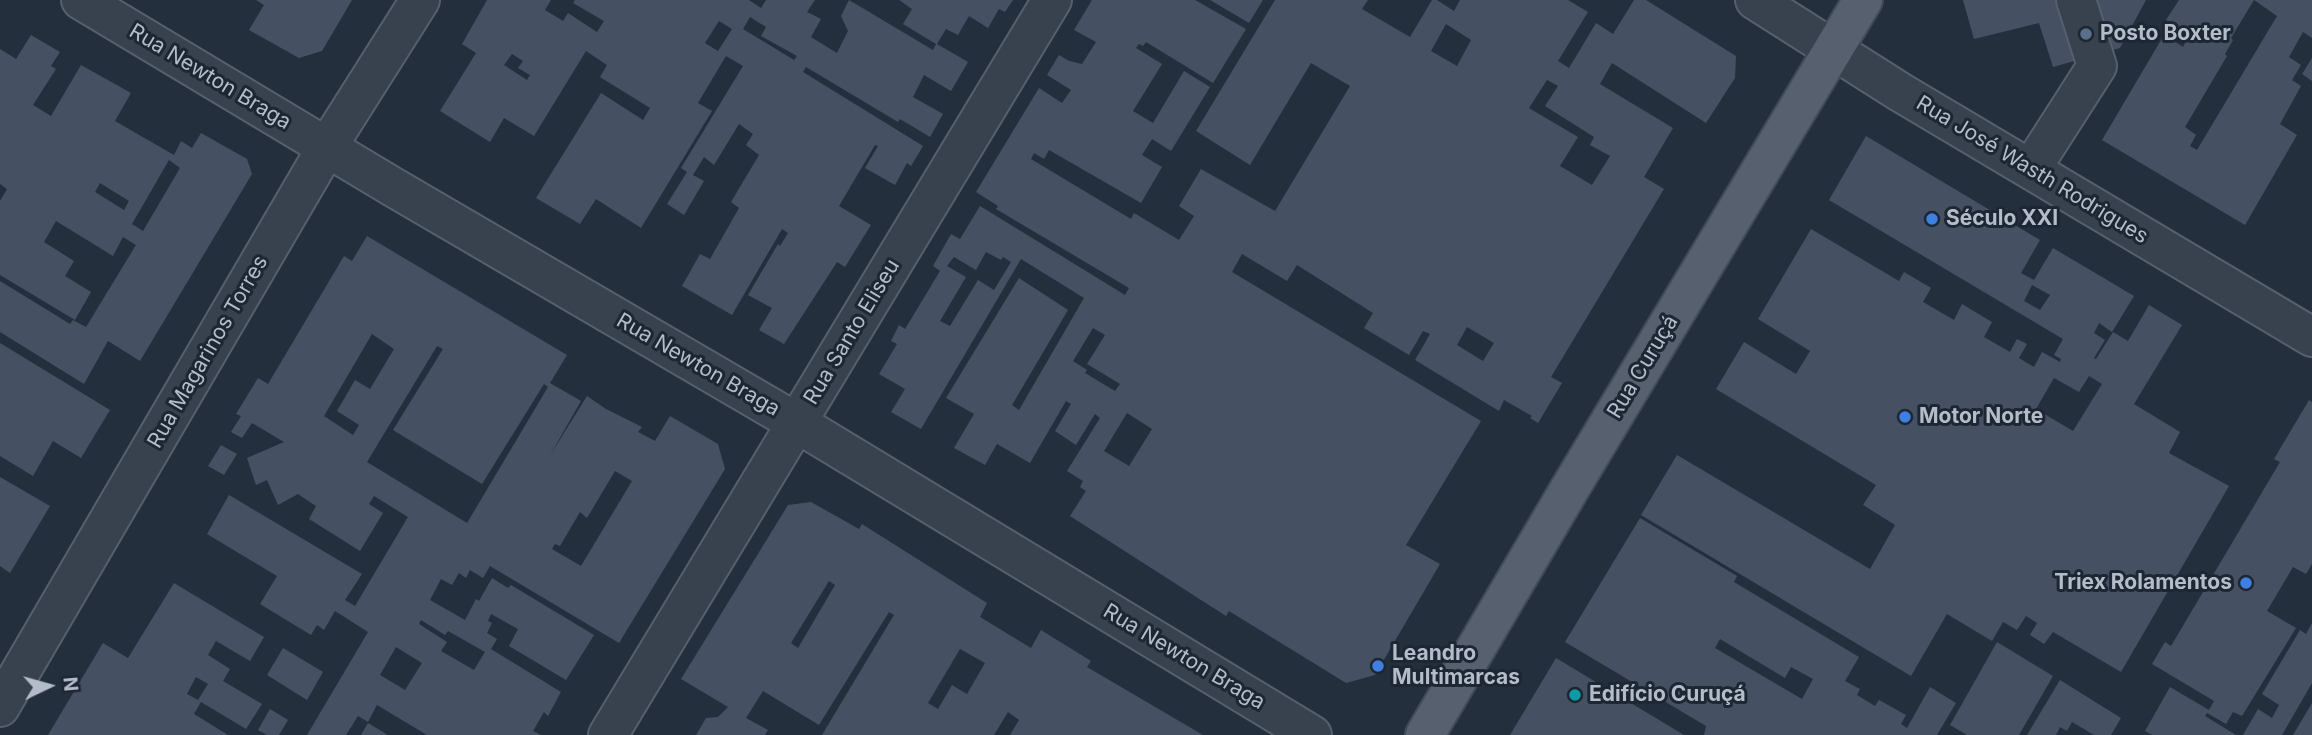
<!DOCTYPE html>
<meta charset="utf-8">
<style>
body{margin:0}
#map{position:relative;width:2312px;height:735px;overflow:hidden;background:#242f3e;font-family:Inter,sans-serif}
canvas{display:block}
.north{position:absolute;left:14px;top:651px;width:70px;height:70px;-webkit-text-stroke:5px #1d2633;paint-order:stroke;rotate:85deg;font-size:19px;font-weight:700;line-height:28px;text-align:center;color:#b4bcc9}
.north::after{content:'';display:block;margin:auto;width:24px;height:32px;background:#b4bcc9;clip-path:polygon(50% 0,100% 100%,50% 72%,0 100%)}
</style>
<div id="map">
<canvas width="2312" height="735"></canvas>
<div class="north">N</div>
</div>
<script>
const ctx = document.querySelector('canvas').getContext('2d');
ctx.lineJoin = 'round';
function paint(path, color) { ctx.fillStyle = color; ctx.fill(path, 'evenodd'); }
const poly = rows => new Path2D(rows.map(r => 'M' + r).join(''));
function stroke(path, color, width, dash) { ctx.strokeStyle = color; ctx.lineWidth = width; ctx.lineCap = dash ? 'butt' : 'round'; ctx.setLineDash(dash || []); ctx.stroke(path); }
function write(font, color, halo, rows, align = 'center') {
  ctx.font = font + ' Inter,sans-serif'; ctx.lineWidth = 6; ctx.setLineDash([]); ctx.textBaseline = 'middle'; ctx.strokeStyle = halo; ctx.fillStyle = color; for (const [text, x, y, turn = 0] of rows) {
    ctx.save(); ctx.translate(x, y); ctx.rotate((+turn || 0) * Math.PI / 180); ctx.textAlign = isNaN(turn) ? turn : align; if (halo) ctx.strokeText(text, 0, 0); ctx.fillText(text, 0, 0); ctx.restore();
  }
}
const building = poly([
 [256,0,352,0,322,51,299,58,249,30,264,5],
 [487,0,551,0,545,10,563,21,568,13,597,32,604,21,573,3,575,0,749,0,761,8,766,0,815,0,807,12,821,19,811,37,837,53,848,31,841,16,849,0,933,50,936,44,903,24,912,9,899,0,1013,0,1005,12,999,9,988,28,969,16,958,35,946,29,937,44,968,62,951,91,924,75,913,97,943,114,930,137,900,119,898,122,806,67,803,72,923,146,911,166,907,163,895,185,865,168,878,146,875,145,839,206,871,225,845,267,837,262,784,344,759,330,772,308,748,295,778,244,780,246,788,233,782,229,732,315,682,286,700,254,710,259,739,208,731,202,759,155,746,145,753,134,739,124,714,165,704,157,693,175,704,181,684,215,667,204,687,172,681,168,743,66,726,56,698,103,712,111,641,228,596,199,580,224,536,198,601,93,643,120,650,108,600,77,607,65,586,51,534,136,504,118,490,142,440,111,476,53,462,44],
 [750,17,766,27,761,36,797,56,794,60,743,29],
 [719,21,732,29,718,51,705,43],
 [512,54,523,61,518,68,530,75,527,80,504,65],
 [1092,0,1195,0,1246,29,1213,83,1146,42,1143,46,1139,44,1136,48,1162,64,1133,111,1153,123,1184,71,1210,87,1171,151,1152,139,1142,155,1162,167,1141,203,1049,150,1044,159,1034,153,1031,159,1131,219,1134,213,1179,240,1194,216,1179,206,1201,169,1275,211,1350,86,1311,63,1250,165,1196,131,1275,0,1368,0,1362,9,1410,37,1432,0,1437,0,1454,11,1460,0,1568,0,1588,12,1558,61,1569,68,1596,23,1613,34,1634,0,1646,0,1736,56,1735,78,1706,123,1612,63,1600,84,1673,128,1644,177,1664,189,1551,377,1562,383,1538,423,1530,418,1532,416,1504,400,1499,411,1415,360,1430,334,1423,331,1409,355,1364,328,1373,313,1297,265,1287,281,1242,254,1232,272,1481,421,1406,545,1440,564,1375,675,1346,683,1229,611,1226,616,1070,516,1086,491,1080,487,1083,481,1067,471,1100,418,1095,414,1076,445,1055,431,1071,404,1066,401,1030,463,997,444,985,465,954,448,974,414,946,398,1019,278,1068,310,1012,405,1019,410,1084,298,1021,259,921,429,891,412,905,389,879,374,897,344,891,341,899,325,905,329,940,271,933,266,951,234,960,239,980,206,1125,295,1129,288,996,209,998,206,976,192,1039,88,1062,103,1071,90,1047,75,1059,55,1069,61,1082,64,1096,42,1074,30],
 [1446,24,1471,40,1457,66,1431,51],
 [1547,80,1558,86,1545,106,1594,137,1590,145,1610,156,1592,185,1560,166,1578,137,1529,108],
 [986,252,1001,260,1003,257,1011,262,994,290,978,280,950,326,940,321,966,277,947,266,954,257,976,270],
 [1467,327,1494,343,1483,361,1457,345],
 [1093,328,1105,335,1087,364,1120,384,1115,391,1085,373,1087,370,1073,361],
 [1127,413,1152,429,1129,466,1104,451],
 [1210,0,1263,0,1249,23],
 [1963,0,2146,0,2120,48,2053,67,2039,23,1974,39],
 [2179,0,2254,0,2231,38,2233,40,2225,54,2227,56,2185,127,2196,135,2190,146,2197,150,2277,16,2254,0,2312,0,2312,38,2303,32,2289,57,2301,65,2292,80,2301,86,2280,124,2297,135,2245,225,2102,140,2164,35,2183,47,2189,35,2166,20],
 [31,35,60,52,51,66,56,69,33,105,51,116,81,65,131,93,115,121,174,155,181,141,192,148,201,133,247,159,252,174,140,361,108,341,84,384,0,332,0,281,70,324,73,320,86,327,136,245,123,237,113,256,56,221,44,242,74,261,65,276,91,292,75,320,0,275,0,201,7,189,0,184,0,49,16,59],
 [169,160,180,168,143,231,132,224],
 [100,183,129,201,124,210,95,192],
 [2312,58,2312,81,2302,74],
 [1866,136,2040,240,2021,273,2034,280,2053,248,2134,296,2112,332,2099,323,2094,333,2105,340,2094,358,2096,359,2113,332,2128,341,2149,305,2182,325,2134,404,2180,432,2169,453,2229,486,2121,672,2053,632,2044,644,2030,635,2037,623,2026,616,2017,630,2003,622,1992,641,1947,614,1911,676,1641,515,1677,455,1870,569,1895,525,1863,505,1876,485,1716,389,1744,342,1796,374,1810,351,1758,319,1811,229,1899,281,1904,272,1931,288,1923,302,1954,320,1962,304,1992,322,1984,337,2010,352,2017,339,2027,344,2019,358,2034,367,2042,352,2060,362,2061,359,2054,355,2063,339,1829,200],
 [2032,285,2050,295,2040,310,2024,301],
 [2089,376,2102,384,2073,431,2036,409,2054,378,2079,392],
 [367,236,567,355,550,383,581,401,549,457,587,396,606,409,642,427,638,432,655,441,670,416,718,444,725,469,619,643,490,566,483,578,470,570,466,578,459,573,452,585,441,579,430,600,465,620,476,599,479,601,492,578,508,588,511,585,594,635,566,680,509,646,518,629,491,614,488,621,492,623,487,633,497,639,491,649,561,692,548,716,544,712,533,731,541,735,427,735,377,705,368,722,358,716,346,735,307,735,368,632,335,611,324,630,317,625,311,635,260,604,277,576,207,534,229,495,362,574,345,600,355,606,408,517,374,496,369,504,383,513,360,551,309,519,316,506,298,494,278,505,267,480,256,485,247,458,284,442,252,423,242,438,231,432,241,416,236,414,258,378,268,384,344,256,352,261],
 [372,334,394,349,370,389,355,380,337,411,359,425,353,435,324,416],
 [437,346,443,349,393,430,482,484,544,384,548,387,467,523,367,462],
 [615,471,632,481,581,566,552,549,555,544,560,546,580,512,587,518],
 [421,620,445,635,448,631,485,652,474,670,441,651,447,642,419,624],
 [396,647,422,663,405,690,380,675],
 [0,343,110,410,81,458,53,441,33,476,0,456],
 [2309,400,2312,402,2312,564,2306,574,2293,567,2267,611,2296,628,2242,716,2233,712,2226,724,2207,713,2205,716,2236,735,2152,735,2145,731,2170,687,2209,710,2214,701,2152,664,2165,642,2171,646,2280,462,2274,459],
 [221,445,237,454,224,475,208,466],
 [0,477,50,506,10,573,0,566],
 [811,502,859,529,862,524,987,603,980,617,1031,648,1041,630,1091,661,1087,667,1203,735,1010,735,1019,720,1008,712,994,735,822,735,894,615,889,612,819,725,763,691,746,718,768,730,765,735,696,735,706,718,718,717,728,707,681,679,788,505],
 [829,581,835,585,798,648,791,643],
 [960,649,985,663,967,694,952,685,938,709,928,703],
 [1640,518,1737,576,1734,582,1859,657,1845,681,1860,689,1857,695,1875,706,1879,700,1906,715,1901,724,1907,728,1930,687,1956,703,1937,735,1704,735,1706,726,1565,642],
 [1720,639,1785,678,1791,667,1813,679,1802,699,1715,648],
 [174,583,264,637,250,661,216,641,208,655,230,669,223,681,262,704,246,729,201,702,194,714,228,735,48,735,103,643,128,658],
 [196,677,208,684,198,700,187,694],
 [2312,623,2312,683,2282,735,2243,735,2258,709,2272,718,2279,705,2262,694,2300,630,2306,634],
 [1997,642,2053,676,2019,735,1967,735,1950,725],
 [283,648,323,672,307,700,267,675],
 [1556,658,1684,735,1510,735],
 [2060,680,2121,718,2111,735,2094,735,2072,722,2067,731,2060,727,2056,735,2027,735],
 [2312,703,2312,735,2293,735],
 [270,709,288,720,279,735,267,735,258,730],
 [368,723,383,732,387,735,361,735]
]);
const minor = poly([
 [81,0,393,187,797,423,1312,735],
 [1755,0,1900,92,2312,337],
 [2031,169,2097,66,2076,0],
 [0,707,327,147,420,0],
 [608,735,1052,0]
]);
const major = poly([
 [1425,735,1569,490,1863,0]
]);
const markers = [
 [2086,34,7,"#5c6f8a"],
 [1932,219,7,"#3f7fe0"],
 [1905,417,7,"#3f7fe0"],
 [2246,583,7,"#3f7fe0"],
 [1378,666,7,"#3f7fe0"],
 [1575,695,7,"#0f9aa8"]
];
const poiNames = [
 ["Posto Boxter",2100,34],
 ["Século XXI",1946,219],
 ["Motor Norte",1919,417],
 ["Triex Rolamentos",2232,583,"right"],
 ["Leandro",1392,654],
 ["Multimarcas",1392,678],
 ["Edifício Curuçá",1589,695]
];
const streetNames = [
 ["Rua Newton Braga",210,77,31],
 ["Rua José Wasth Rodrigues",2032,170,31],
 ["Rua Santo Eliseu",852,332,-59],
 ["Rua Magarinos Torres",208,352,-60],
 ["Rua Newton Braga",698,365,30],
 ["Rua Curuçá",1643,367,-59],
 ["Rua Newton Braga",1184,657,31]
];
paint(building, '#455162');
stroke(minor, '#565f6c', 42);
stroke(major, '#414a57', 42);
stroke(minor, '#38414e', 38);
stroke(major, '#56606e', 38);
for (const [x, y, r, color] of markers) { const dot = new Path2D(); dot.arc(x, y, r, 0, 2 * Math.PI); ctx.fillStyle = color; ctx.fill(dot); stroke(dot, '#1d2633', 2.5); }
write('bold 21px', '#b4bcc9', '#1d2633', poiNames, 'left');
write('21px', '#b4bcc9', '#1d2633', streetNames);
</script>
